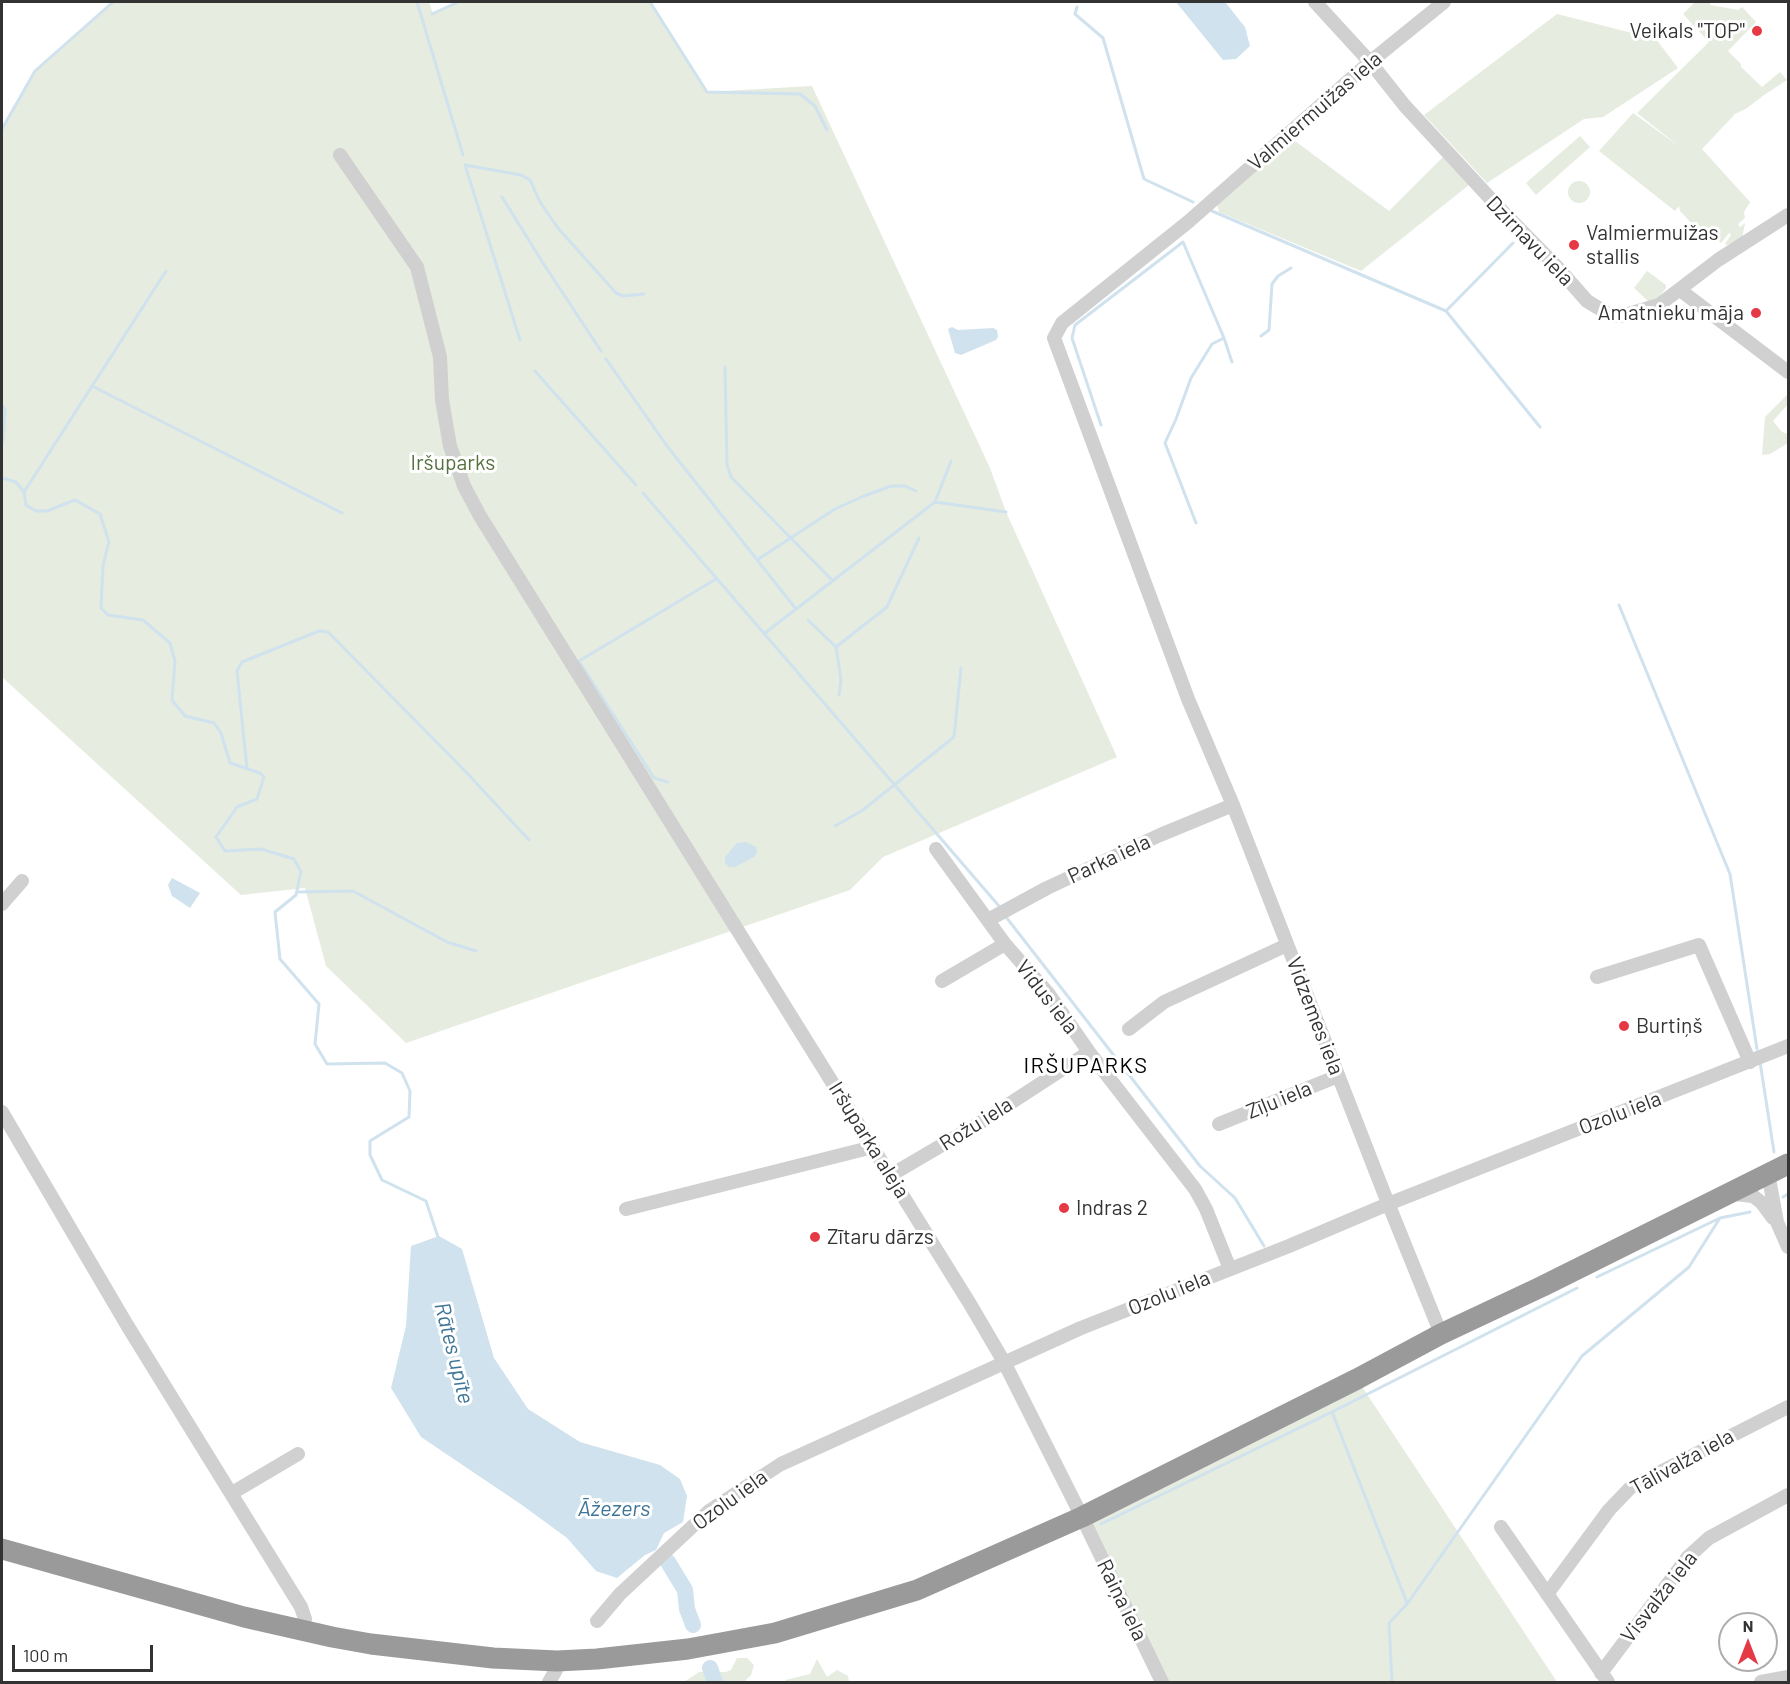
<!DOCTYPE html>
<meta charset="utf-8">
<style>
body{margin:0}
#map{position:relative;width:1790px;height:1684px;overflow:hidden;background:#fff;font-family:Barlow,sans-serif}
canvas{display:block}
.frame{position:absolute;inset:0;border:3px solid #333;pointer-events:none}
.north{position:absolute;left:1718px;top:1612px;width:60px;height:60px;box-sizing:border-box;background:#fff;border:2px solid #adadad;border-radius:50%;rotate:0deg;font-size:16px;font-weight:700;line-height:24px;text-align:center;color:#333}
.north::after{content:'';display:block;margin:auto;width:21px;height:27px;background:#e63946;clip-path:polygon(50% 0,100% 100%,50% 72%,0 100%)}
.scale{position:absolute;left:12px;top:1645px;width:141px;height:27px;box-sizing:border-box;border:3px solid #333;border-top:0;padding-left:8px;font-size:18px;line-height:21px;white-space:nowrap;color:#333;-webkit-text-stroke:4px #fff;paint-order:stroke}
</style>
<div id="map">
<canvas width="1790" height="1684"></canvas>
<div class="frame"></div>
<div class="north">N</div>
<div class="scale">100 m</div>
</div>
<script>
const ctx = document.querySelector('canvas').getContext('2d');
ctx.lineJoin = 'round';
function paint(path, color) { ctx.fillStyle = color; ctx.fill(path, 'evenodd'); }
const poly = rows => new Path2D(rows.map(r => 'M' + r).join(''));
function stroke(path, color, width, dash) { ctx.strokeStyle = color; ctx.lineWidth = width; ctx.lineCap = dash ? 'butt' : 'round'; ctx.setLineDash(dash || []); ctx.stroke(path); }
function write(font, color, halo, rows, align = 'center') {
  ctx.font = font + ' Barlow,sans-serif'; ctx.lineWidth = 6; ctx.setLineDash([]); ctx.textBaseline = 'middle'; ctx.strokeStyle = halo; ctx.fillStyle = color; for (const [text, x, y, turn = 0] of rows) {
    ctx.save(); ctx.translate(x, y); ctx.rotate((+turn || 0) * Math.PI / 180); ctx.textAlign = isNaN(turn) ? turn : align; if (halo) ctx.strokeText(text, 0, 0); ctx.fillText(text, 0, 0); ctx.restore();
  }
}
const green = poly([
 [113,2,429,2,433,14,458,2,650,2,707,92,812,86,990,468,1006,512,1117,757,883,857,850,890,406,1043,326,966,305,888,241,895,2,677,2,131,35,71],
 [1695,2,1710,3,1710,5,1738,10,1742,7,1756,22,1728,51,1741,64,1741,67,1762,87,1780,72,1787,80,1764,95,1747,108,1735,114,1702,149,1750,202,1744,212,1745,218,1738,224,1740,227,1745,223,1742,239,1728,245,1725,244,1731,235,1729,233,1721,243,1710,232,1708,233,1697,229,1680,211,1679,206,1675,211,1599,151,1633,113,1680,147,1637,113,1709,42,1683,14],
 [1557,14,1656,39,1678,68,1603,117,1584,119,1487,183,1424,115],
 [1580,136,1590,147,1536,195,1526,183],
 [1291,138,1389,211,1443,157,1469,185,1361,271,1219,212,1217,204],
 '1568 192a11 11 0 1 1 22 0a11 11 0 1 1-22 0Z',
 [1647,271,1666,285,1666,288,1656,301,1650,303,1634,288],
 [1788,394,1788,404,1773,421,1782,432,1788,434,1788,443,1770,454,1762,455,1765,417],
 [1357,1379,1557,1682,1162,1682,1082,1517],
 [737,1658,747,1658,754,1665,751,1675,744,1682,684,1682,699,1672,726,1672,731,1670],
 [817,1659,827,1677,837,1670,848,1676,849,1682,787,1682,785,1680,810,1674]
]);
const water = poly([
 [1176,2,1225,2,1245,27,1250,46,1236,59,1223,60],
 [952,327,958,330,993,328,997,330,998,337,996,340,961,355,955,353,948,329],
 [746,842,756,847,757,852,754,857,735,867,729,867,725,863,725,857,737,843],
 [172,878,200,893,190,908,172,896,168,885],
 [439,1236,462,1249,494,1358,528,1409,580,1442,660,1465,680,1479,687,1496,683,1522,664,1533,656,1550,645,1555,617,1578,596,1571,567,1538,522,1505,421,1437,391,1388,406,1326,411,1246]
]);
const stream = poly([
 [417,2,463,155],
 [650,2,707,92,800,94,815,106,827,130],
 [1077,7,1075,14,1103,38,1144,179,1193,202],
 [432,14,458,2],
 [2,129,35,71,113,2],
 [502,197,543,263,601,351],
 [1212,211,1446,311,1540,427],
 [1446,311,1513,243],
 [1261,336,1269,330,1272,284,1278,276,1291,268],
 [520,340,465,165,521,175,530,180,540,202,558,228,616,293,623,296,644,294],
 [606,359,667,446,796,609],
 [725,367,727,465,731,477,833,581],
 [535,371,636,485],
 [92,386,342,513],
 [2,405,5,410,3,440,2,443],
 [1101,425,1072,338,1075,325,1183,242,1224,338,1232,362],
 [2,478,16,482,24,492,26,505,36,511,47,511,75,500,100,514,109,542,103,565,101,608,108,615,143,620,170,643,175,661,172,700,185,716,214,723,221,733,230,763,260,773,264,777,257,799,237,807,216,837,225,851,261,849,294,859,301,872,296,895,275,912,280,959,319,1004,315,1044,327,1064,385,1063,402,1073,410,1091,409,1117,370,1141,370,1155,382,1180,426,1201,439,1240],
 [24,492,166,271],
 [643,493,999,906],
 [935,502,951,461],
 [1196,523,1165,443,1176,419,1191,378,1212,344,1224,338],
 [757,560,835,509,864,496,891,486,905,486,916,491],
 [1619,605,1730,874,1757,1049],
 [808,620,836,647,841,680,839,695],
 [765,633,935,502,1006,512],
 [836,647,887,607,919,538],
 [247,769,237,671,242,662,319,631,328,632,466,772,529,840],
 [668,782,654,778,579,661,716,579],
 [835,826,863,810,954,737,961,668],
 [298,892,353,891,447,942,476,951],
 [1006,917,1200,1166,1235,1198,1264,1246],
 [1760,1062,1774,1152],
 [1783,1197,1788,1194],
 [1597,1277,1720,1218,1750,1212],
 [1332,1412,1407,1603],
 [1101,1524,1332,1412,1577,1288],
 [1392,1682,1389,1623,1407,1604,1582,1356,1689,1267,1720,1218]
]);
const river = poly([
 [668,1562,685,1590,687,1609,693,1625],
 [710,1668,715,1682]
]);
const minor = poly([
 [1315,2,1370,62,1405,106,1500,209,1557,267,1587,301,1610,315,1621,316,1659,305,1718,260,1788,215],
 [340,155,417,267,440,357,442,400,450,446,464,486,480,516,970,1304,1004,1362,1082,1517,1162,1682],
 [1680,290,1788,372],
 [936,849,1005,944,1048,993,1089,1052,1195,1189,1206,1209,1230,1269],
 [2,904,22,881],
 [988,920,1047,888,1160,835,1233,805],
 [1597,977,1699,945,1750,1062],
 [942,981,1005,944],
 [1129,1029,1164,1002,1287,945],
 [2,1112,127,1325,301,1607,305,1619,303,1630],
 [1219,1124,1338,1076],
 [1768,1173,1777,1222,1788,1247],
 [891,1175,983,1121,1089,1052],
 [1734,1194,1753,1196,1762,1203,1773,1218],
 [626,1209,873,1147],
 [1441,1334,1384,1193,1233,805,1188,699,1054,338,1062,323,1188,222,1370,62,1444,2],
 [232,1493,298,1454],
 [1501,1527,1608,1682],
 [1547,1594,1609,1510,1631,1487,1788,1407],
 [597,1621,620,1594,709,1511,781,1464,1081,1328,1289,1246,1388,1204,1788,1046],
 [1601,1673,1688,1557,1709,1538,1788,1495],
 [549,1682,556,1670,557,1661],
 [1761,1682,1788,1677]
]);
const highway = poly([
 [2,1549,244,1617,332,1637,371,1644,493,1658,557,1661,597,1659,688,1649,775,1633,917,1590,1082,1517,1357,1379,1441,1334,1543,1286,1788,1164]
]);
const markers = [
 [1757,31,6,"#e63946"],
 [1574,245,6,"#e63946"],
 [1756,313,6,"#e63946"],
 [1624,1026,6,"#e63946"],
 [1064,1208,6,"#e63946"],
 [815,1237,6,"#e63946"]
];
const poiNames = [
 ["Veikals \"TOP\"",1745,31,"right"],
 ["Valmiermuižas",1586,233],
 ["stallis",1586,257],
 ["Amatnieku māja",1744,313,"right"],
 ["Burtiņš",1636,1026],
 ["Indras 2",1076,1208],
 ["Zītaru dārzs",827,1237]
];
const streetNames = [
 ["Valmiermuižas iela",1315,111,-41],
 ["Dzirnavu iela",1530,241,46],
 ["Parka iela",1109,859,-25],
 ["Vidus iela",1047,997,52],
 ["Vidzemes iela",1315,1016,69],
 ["Zīļu iela",1279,1100,-22],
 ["Ozolu iela",1620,1113,-21],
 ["Rožu iela",976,1124,-32],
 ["Iršuparka aleja",869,1140,58],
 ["Ozolu iela",1169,1293,-22],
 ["Tālivalža iela",1682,1462,-29],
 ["Ozolu iela",730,1500,-36],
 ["Visvalža iela",1659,1597,-52],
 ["Raiņa iela",1122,1600,64]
];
const parkNames = [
 ["Iršuparks",453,463]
];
const neighbourhoodNames = [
 ["IRŠUPARKS",1086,1066]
];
const waterNames = [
 ["Rātes upīte",454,1353,76],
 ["Āžezers",614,1509]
];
paint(green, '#e6ecdf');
paint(water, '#cfe2ee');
stroke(stream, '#cfe2ee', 3);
stroke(river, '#cfe2ee', 16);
stroke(minor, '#d0d0d0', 14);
stroke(highway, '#9a9a9a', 21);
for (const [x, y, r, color] of markers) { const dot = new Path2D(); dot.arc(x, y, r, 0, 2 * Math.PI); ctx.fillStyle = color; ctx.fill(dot); stroke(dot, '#fff', 2); }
write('21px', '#333', '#fff', poiNames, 'left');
write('21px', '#333', '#fff', streetNames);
write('21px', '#56703f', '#fff', parkNames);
ctx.letterSpacing = '1.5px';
write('22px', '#000', '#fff', neighbourhoodNames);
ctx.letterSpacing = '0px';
write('italic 22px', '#3f7597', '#fff', waterNames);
</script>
